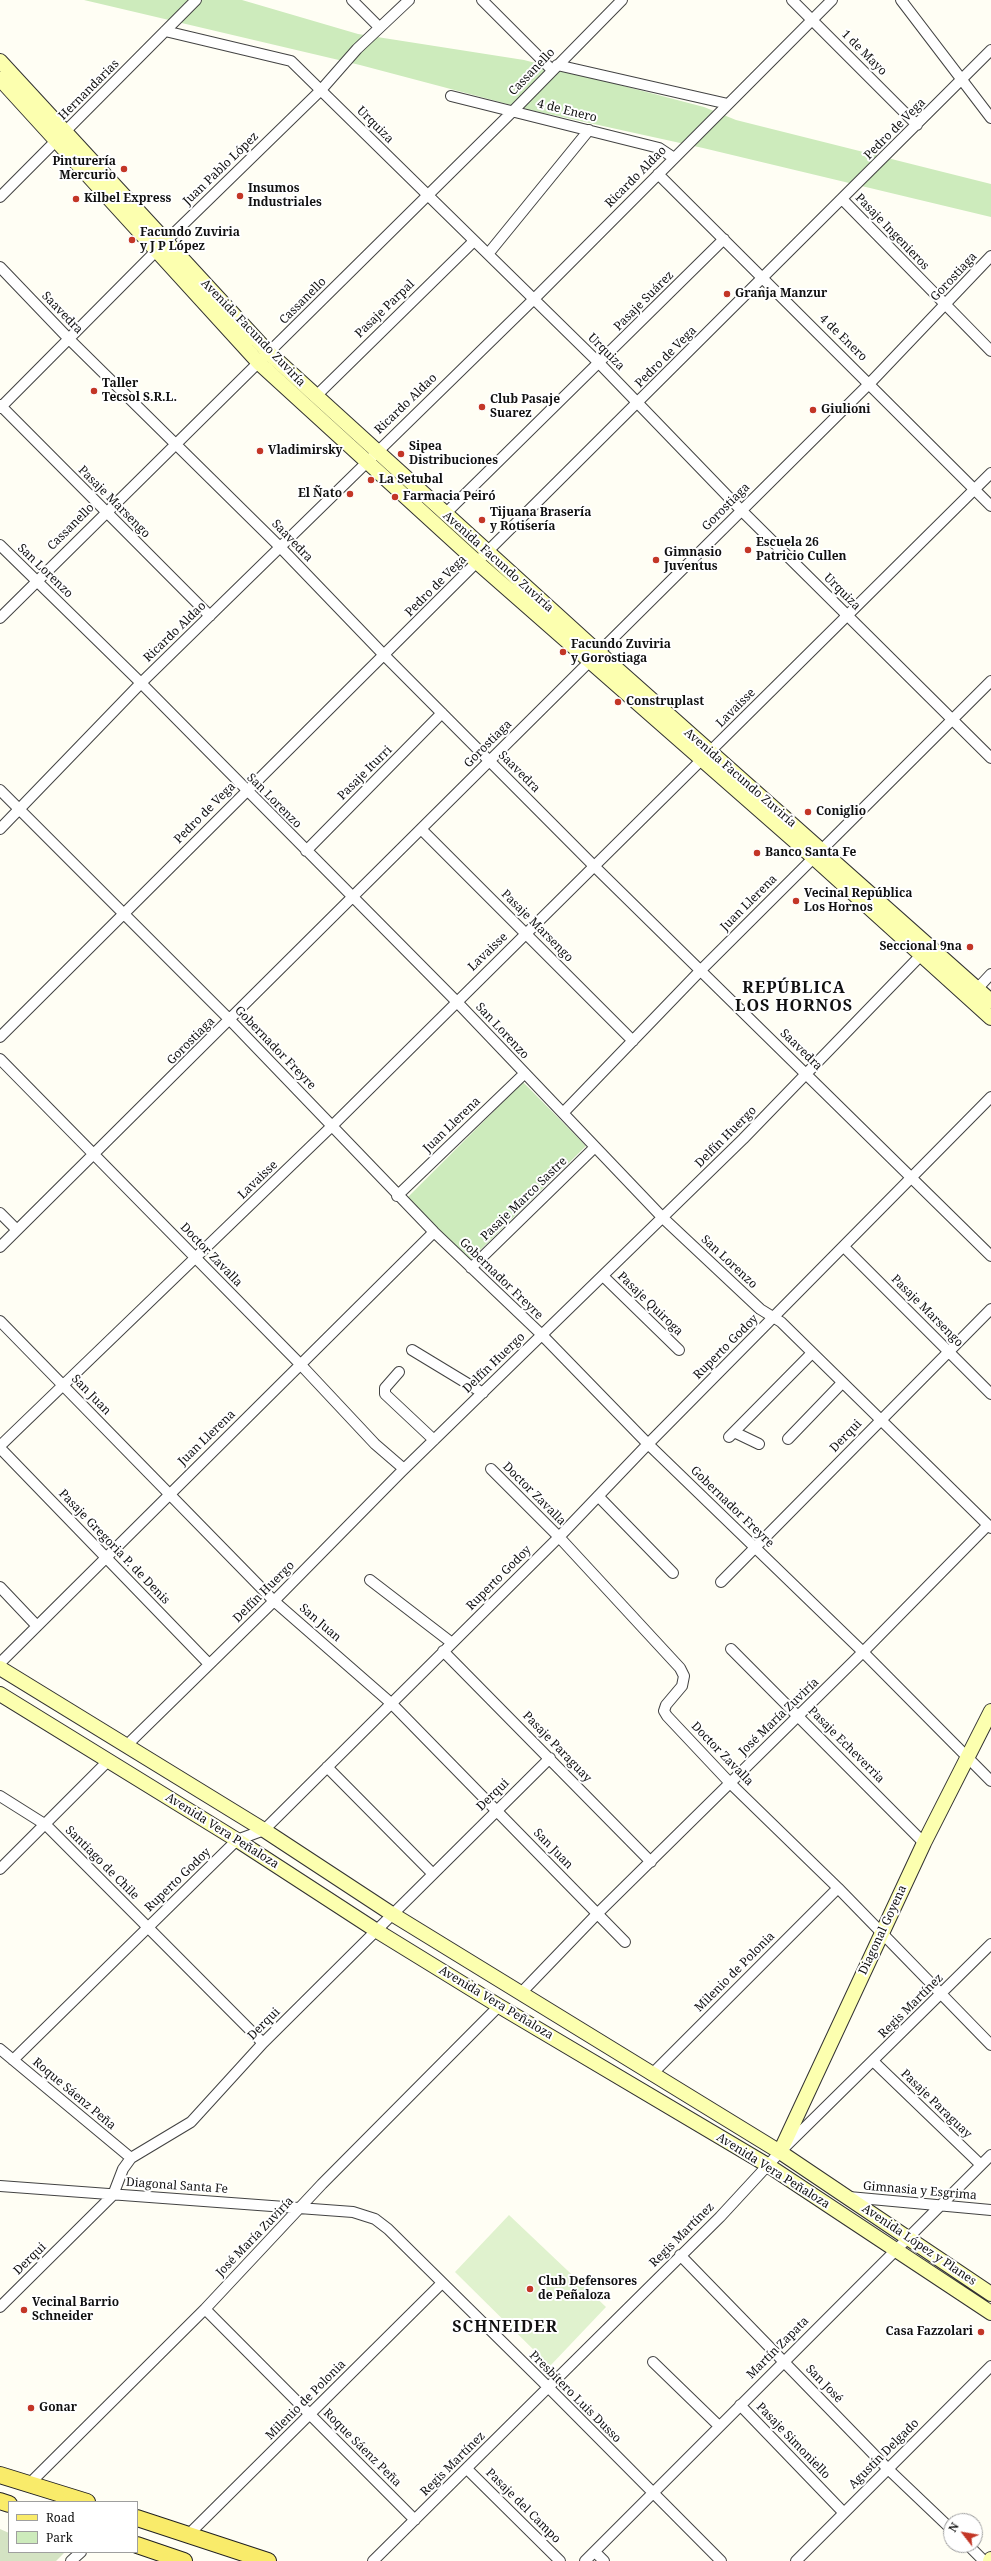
<!DOCTYPE html>
<meta charset="utf-8">
<style>
body{margin:0}
#map{position:relative;width:991px;height:2561px;overflow:hidden;background:#fffef4;font-family:"Noto Serif",serif}
canvas{display:block}
.legend{position:absolute;left:8px;top:2501px;width:130px;height:52px;box-sizing:border-box;background:#fff;border:1px solid #9f9f9f;margin:0;padding:5px 7px;list-style:none;font-size:12px;color:#101010}
.legend li{display:flex;align-items:center;gap:8px;height:20px}
.legend b{width:20px;border:1px solid #9f9f9f}
.north{position:absolute;left:943px;top:2513px;width:40px;height:40px;box-sizing:border-box;background:#fff;border:1px solid #9f9f9f;border-radius:50%;rotate:301deg;font-size:11px;font-weight:700;line-height:16px;text-align:center;color:#101010}
.north::after{content:'';display:block;margin:auto;width:14px;height:18px;background:#c33626;clip-path:polygon(50% 0,100% 100%,50% 72%,0 100%)}
</style>
<div id="map">
<canvas width="991" height="2561"></canvas>
<ul class="legend">
<li><b style="height:5px;background:#f9eb6a"></b>Road</li>
<li><b style="height:11px;background:#cdebbc"></b>Park</li>
</ul>
<div class="north">N</div>
</div>
<script>
const ctx = document.querySelector('canvas').getContext('2d');
ctx.lineJoin = 'round';
function paint(path, color) { ctx.fillStyle = color; ctx.fill(path, 'evenodd'); }
const poly = rows => new Path2D(rows.map(r => 'M' + r).join(''));
function stroke(path, color, width, dash) { ctx.strokeStyle = color; ctx.lineWidth = width; ctx.lineCap = dash ? 'butt' : 'round'; ctx.setLineDash(dash || []); ctx.stroke(path); }
function write(font, color, halo, rows, align = 'center') {
  ctx.font = font + ' "Noto Serif",serif'; ctx.lineWidth = 4; ctx.setLineDash([]); ctx.textBaseline = 'middle'; ctx.strokeStyle = halo; ctx.fillStyle = color; for (const [text, x, y, turn = 0] of rows) {
    ctx.save(); ctx.translate(x, y); ctx.rotate((+turn || 0) * Math.PI / 180); ctx.textAlign = isNaN(turn) ? turn : align; if (halo) ctx.strokeText(text, 0, 0); ctx.fillText(text, 0, 0); ctx.restore();
  }
}
const green = poly([
 [84,0,242,0,358,34,524,60,704,107,736,120,991,184,991,217,703,148,530,110,360,65],
 [523,1082,586,1146,468,1262,406,1199]
]);
const cemetery = poly([
 [0,2529,9,2533,9,2552,65,2552,56,2561,0,2561]
]);
const pitch = poly([
 [509,2215,606,2307,550,2366,455,2272]
]);
const street = poly([
 [352,0,379,27],
 [482,0,552,70],
 [792,0,917,125],
 [901,0,991,118],
 [165,31,291,61,600,364,741,510,991,758],
 [557,65,728,104],
 [451,96,659,148,674,158],
 [658,174,991,506],
 [0,197,196,0],
 [843,200,991,351],
 [488,254,589,130],
 [0,267,69,339,281,548,384,655,594,866,991,1256],
 [315,397,474,241],
 [0,405,210,616],
 [0,408,166,241,321,90,357,49,409,0],
 [445,514,724,239],
 [0,545,141,683,456,1001,663,1218,760,1309,781,1322,991,1528],
 [0,618,513,111,622,0],
 [0,790,230,1020,434,1232,542,1335,648,1444,863,1652,991,1781],
 [0,829,141,683,534,299,832,0],
 [422,830,633,1041],
 [306,851,442,713],
 [977,989,991,974],
 [0,1037,991,50],
 [0,1059,301,1365,375,1444,404,1469],
 [563,1113,700,971,991,681],
 [397,1196,524,1074],
 [0,1213,17,1230],
 [0,1247,870,383,991,256],
 [844,1247,991,1394],
 [471,1268,594,1148],
 [603,1276,679,1350],
 [0,1321,274,1601,392,1704,625,1942],
 [412,1350,483,1393],
 [399,1372,385,1388,385,1394,434,1440],
 [734,1432,759,1444],
 [729,1437,812,1353],
 [788,1439,842,1383],
 [0,1446,333,1125,991,473],
 [0,1448,209,1664],
 [491,1469,559,1537,680,1668,684,1676,682,1686,666,1705,664,1711,667,1716,730,1783,838,1888,991,2045],
 [598,1496,673,1573],
 [370,1580,452,1643],
 [721,1582,991,1309],
 [0,1587,37,1626],
 [731,1649,924,1843],
 [443,1651,651,1862],
 [0,1663,434,1232],
 [127,1745,274,1601,401,1472,743,1139,925,951],
 [327,1767,432,1873],
 [0,1796,46,1825,263,2043],
 [0,1869,109,1760],
 [520,1994,598,1913,863,1652,988,1525],
 [0,2049,131,2158],
 [13,2060,237,1840,264,1830,559,1537,648,1444,991,1097],
 [873,2061,981,2165],
 [651,2075,838,1888],
 [0,2186,353,2212,375,2219,388,2229,549,2388,721,2561],
 [849,2197,991,2210],
 [680,2255,888,2469,951,2529],
 [0,2307,113,2195,123,2169,131,2158,191,2122,263,2043,550,1758],
 [205,2309,415,2520],
 [653,2362,719,2426],
 [740,2405,844,2513],
 [467,2469,560,2561],
 [29,2484,205,2309,322,2184,499,2006],
 [189,2534,441,2284],
 [968,2545,984,2561],
 [595,2552,604,2561],
 [71,2561,81,2552],
 [373,2561,720,2217,780,2152,991,1944],
 [585,2561,991,2155],
 [796,2561,991,2366]
]);
const secondary = poly([
 [0,61,269,353,598,652,991,1001],
 [0,79,259,363,478,563,814,858,991,1018],
 [0,1668,264,1830,392,1914,780,2152,991,2294],
 [0,1694,237,1840,377,1931,499,2006,769,2166,991,2313],
 [780,2152,924,1843,991,1711],
 [990,2561,991,2559]
]);
const primary = poly([
 [0,2475,87,2502],
 [0,2501,9,2504],
 [137,2518,268,2561],
 [137,2545,184,2561]
]);
const markers = [
 [124,169,4,"#c33626"],
 [240,196,4,"#c33626"],
 [76,199,4,"#c33626"],
 [132,240,4,"#c33626"],
 [727,294,4,"#c33626"],
 [94,391,4,"#c33626"],
 [482,407,4,"#c33626"],
 [813,410,4,"#c33626"],
 [260,451,4,"#c33626"],
 [401,454,4,"#c33626"],
 [371,480,4,"#c33626"],
 [350,494,4,"#c33626"],
 [395,497,4,"#c33626"],
 [482,520,4,"#c33626"],
 [748,550,4,"#c33626"],
 [656,560,4,"#c33626"],
 [563,652,4,"#c33626"],
 [618,702,4,"#c33626"],
 [808,812,4,"#c33626"],
 [757,853,4,"#c33626"],
 [796,901,4,"#c33626"],
 [970,947,4,"#c33626"],
 [530,2289,4,"#c33626"],
 [24,2310,4,"#c33626"],
 [981,2332,4,"#c33626"],
 [31,2408,4,"#c33626"]
];
const streetNames = [
 ["1 de Mayo",864,53,45],
 ["Cassanello",532,72,-46],
 ["Hernandarias",89,90,-45],
 ["4 de Enero",567,111,14],
 ["Urquiza",375,125,45],
 ["Pedro de Vega",895,129,-45],
 ["Juan Pablo López",221,169,-44],
 ["Ricardo Aldao",636,177,-45],
 ["Pasaje Ingenieros",892,232,46],
 ["Gorostiaga",954,277,-47],
 ["Cassanello",303,301,-45],
 ["Pasaje Suárez",644,301,-45],
 ["Pasaje Parpal",385,309,-44],
 ["Saavedra",62,313,46],
 ["Avenida Facundo Zuviría",253,333,46],
 ["4 de Enero",843,338,44],
 ["Urquiza",606,352,45],
 ["Pedro de Vega",666,357,-45],
 ["Ricardo Aldao",406,404,-44],
 ["Pasaje Marsengo",114,502,45],
 ["Gorostiaga",726,507,-45],
 ["Cassanello",71,527,-45],
 ["Saavedra",292,541,46],
 ["Avenida Facundo Zuviría",498,562,42],
 ["San Lorenzo",45,571,44],
 ["Pedro de Vega",436,586,-45],
 ["Urquiza",842,592,45],
 ["Ricardo Aldao",175,632,-44],
 ["Lavaisse",736,708,-45],
 ["Gorostiaga",488,744,-45],
 ["Saavedra",519,772,45],
 ["Pasaje Iturri",365,773,-45],
 ["Avenida Facundo Zuviría",740,778,41],
 ["San Lorenzo",274,801,45],
 ["Pedro de Vega",205,813,-45],
 ["Juan Llerena",749,903,-45],
 ["Pasaje Marsengo",537,926,45],
 ["Lavaisse",488,952,-44],
 ["San Lorenzo",502,1031,47],
 ["Gorostiaga",191,1041,-45],
 ["Gobernador Freyre",275,1048,46],
 ["Saavedra",801,1050,44],
 ["Juan Llerena",452,1125,-44],
 ["Delfín Huergo",726,1137,-45],
 ["Lavaisse",258,1180,-44],
 ["Pasaje Marco Sastre",524,1199,-44],
 ["Doctor Zavalla",211,1255,46],
 ["San Lorenzo",729,1262,43],
 ["Gobernador Freyre",501,1279,44],
 ["Pasaje Quiroga",650,1304,44],
 ["Pasaje Marsengo",927,1311,45],
 ["Ruperto Godoy",726,1347,-45],
 ["Delfín Huergo",494,1363,-44],
 ["San Juan",91,1395,46],
 ["Derqui",846,1436,-46],
 ["Juan Llerena",207,1438,-44],
 ["Doctor Zavalla",534,1494,45],
 ["Gobernador Freyre",732,1507,44],
 ["Pasaje Gregoria P. de Denis",114,1547,46],
 ["Ruperto Godoy",499,1578,-45],
 ["Delfín Huergo",264,1592,-45],
 ["San Juan",320,1623,41],
 ["José María Zuviría",779,1717,-44],
 ["Pasaje Echeverria",846,1745,45],
 ["Pasaje Paraguay",557,1747,46],
 ["Doctor Zavalla",722,1754,46],
 ["Derqui",493,1795,-44],
 ["Avenida Vera Peñaloza",222,1831,32],
 ["San Juan",553,1849,46],
 ["Santiago de Chile",102,1863,45],
 ["Ruperto Godoy",178,1880,-44],
 ["Diagonal Goyena",883,1930,-65],
 ["Milenio de Polonia",735,1972,-45],
 ["Avenida Vera Peñaloza",496,2003,31],
 ["Regis Martínez",911,2006,-45],
 ["Derqui",264,2024,-45],
 ["Roque Sáenz Peña",74,2094,40],
 ["Pasaje Paraguay",936,2104,44],
 ["Avenida Vera Peñaloza",773,2171,32],
 ["Diagonal Santa Fe",177,2186,4],
 ["Gimnasia y Esgrima",920,2191,5],
 ["Regis Martínez",682,2235,-45],
 ["José María Zuviría",255,2237,-46],
 ["Avenida López y Planes",919,2245,34],
 ["Derqui",30,2259,-44],
 ["Martín Zapata",778,2348,-45],
 ["San José",824,2384,46],
 ["Presbítero Luis Dusso",575,2397,45],
 ["Milenio de Polonia",306,2400,-45],
 ["Pasaje Simoniello",793,2441,46],
 ["Roque Sáenz Peña",362,2448,45],
 ["Agustín Delgado",884,2454,-45],
 ["Regis Martínez",453,2464,-45],
 ["Pasaje del Campo",523,2506,45]
];
const poiNames = [
 ["Pinturería",116,162,"right"],
 ["Mercurio",116,176,"right"],
 ["Insumos",248,189],
 ["Industriales",248,203],
 ["Kilbel Express",84,199],
 ["Facundo Zuviria",140,233],
 ["y J P López",140,247],
 ["Granja Manzur",735,294],
 ["Taller",102,384],
 ["Tecsol S.R.L.",102,398],
 ["Club Pasaje",490,400],
 ["Suarez",490,414],
 ["Giulioni",821,410],
 ["Sipea",409,447],
 ["Distribuciones",409,461],
 ["Vladimirsky",268,451],
 ["La Setubal",379,480],
 ["El Ñato",342,494,"right"],
 ["Farmacia Peiró",403,497],
 ["Tijuana Brasería",490,513],
 ["y Rotisería",490,527],
 ["Escuela 26",756,543],
 ["Patricio Cullen",756,557],
 ["Gimnasio",664,553],
 ["Juventus",664,567],
 ["Facundo Zuviria",571,645],
 ["y Gorostiaga",571,659],
 ["Construplast",626,702],
 ["Coniglio",816,812],
 ["Banco Santa Fe",765,853],
 ["Vecinal República",804,894],
 ["Los Hornos",804,908],
 ["Seccional 9na",962,947,"right"],
 ["Club Defensores",538,2282],
 ["de Peñaloza",538,2296],
 ["Vecinal Barrio",32,2303],
 ["Schneider",32,2317],
 ["Casa Fazzolari",973,2332,"right"],
 ["Gonar",39,2408]
];
const districtNames = [
 ["REPÚBLICA",794,988],
 ["LOS HORNOS",794,1006],
 ["SCHNEIDER",505,2327]
];
paint(green, '#cdebbc');
paint(cemetery, '#d4e3c3');
paint(pitch, '#e0f2ce');
stroke(street, '#434343', 12);
stroke(secondary, '#323232', 16);
stroke(primary, '#212121', 18);
stroke(street, '#fff', 10);
stroke(secondary, '#fcffaf', 14);
stroke(primary, '#f9eb6a', 16);
for (const [x, y, r, color] of markers) { const dot = new Path2D(); dot.arc(x, y, r, 0, 2 * Math.PI); ctx.fillStyle = color; ctx.fill(dot); stroke(dot, '#fff', 1.5); }
write('12px', '#101010', '#fff', streetNames);
write('bold 12px', '#101010', '#fff', poiNames, 'left');
ctx.letterSpacing = '1px';
write('bold 16px', '#101010', '#fff', districtNames);
ctx.letterSpacing = '0px';
</script>
